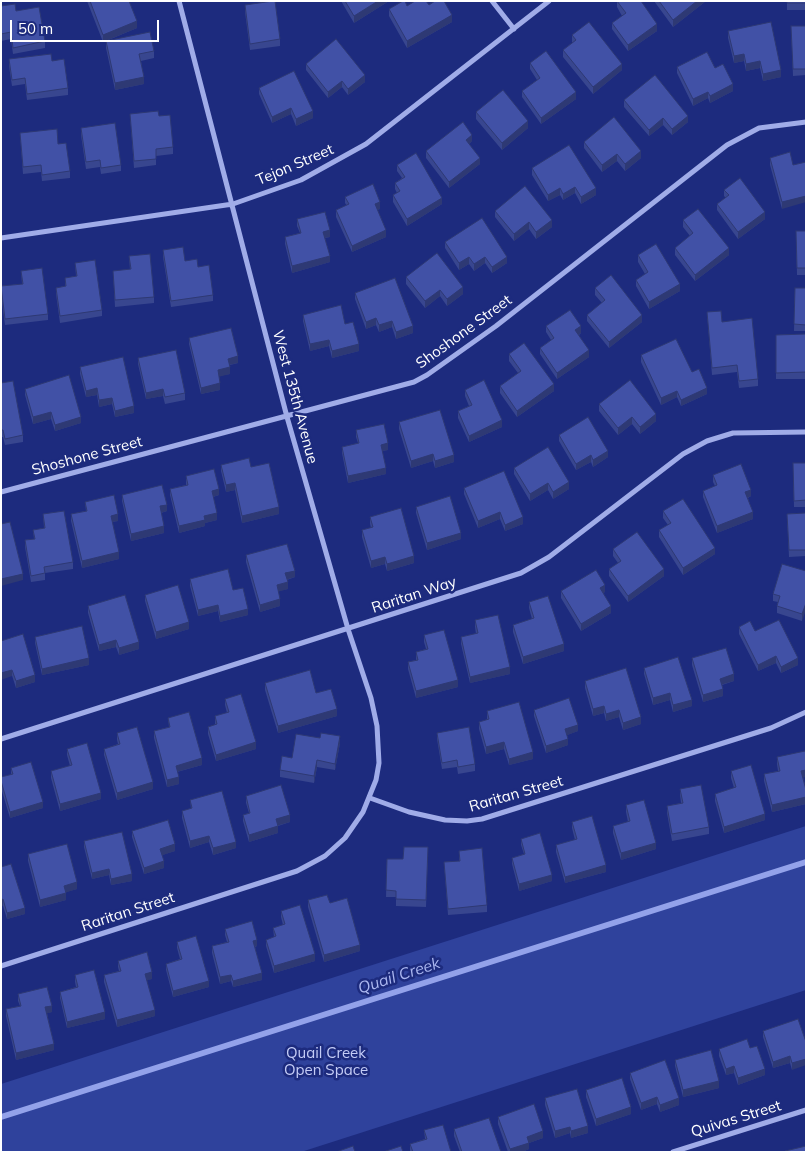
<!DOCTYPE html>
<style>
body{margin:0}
#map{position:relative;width:807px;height:1153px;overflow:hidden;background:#1d2b7e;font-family:Mulish,sans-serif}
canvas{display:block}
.frame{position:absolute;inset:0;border:2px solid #fff;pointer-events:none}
.scale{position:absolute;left:10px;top:20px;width:149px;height:22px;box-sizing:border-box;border:2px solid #fff;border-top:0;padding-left:6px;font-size:15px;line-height:18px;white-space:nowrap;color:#fff;-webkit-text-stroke:4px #1d2b7e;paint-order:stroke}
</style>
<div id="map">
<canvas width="807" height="1153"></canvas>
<div class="frame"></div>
<div class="scale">50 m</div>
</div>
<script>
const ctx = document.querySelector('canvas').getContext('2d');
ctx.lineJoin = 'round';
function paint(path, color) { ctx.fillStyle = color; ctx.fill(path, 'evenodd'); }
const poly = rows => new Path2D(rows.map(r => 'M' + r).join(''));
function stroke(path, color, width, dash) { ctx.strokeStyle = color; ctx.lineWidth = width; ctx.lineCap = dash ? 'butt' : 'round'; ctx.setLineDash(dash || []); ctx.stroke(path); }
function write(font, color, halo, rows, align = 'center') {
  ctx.font = font + ' Mulish,sans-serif'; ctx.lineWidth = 5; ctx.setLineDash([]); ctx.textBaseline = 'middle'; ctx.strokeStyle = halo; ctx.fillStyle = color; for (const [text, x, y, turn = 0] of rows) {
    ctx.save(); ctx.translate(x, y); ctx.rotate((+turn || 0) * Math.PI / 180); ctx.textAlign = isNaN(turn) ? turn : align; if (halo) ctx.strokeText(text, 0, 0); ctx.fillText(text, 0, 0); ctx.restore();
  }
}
const green = poly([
 [806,826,806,990,301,1152,1,1152,1,1084]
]);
const stream = poly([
 [1,1117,806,862]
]);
const minor = poly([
 [492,1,514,29],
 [1,238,233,204,301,180,366,144,549,1],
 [1,492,414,382,427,375,496,326,727,145,759,128,806,122],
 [1,739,521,573,549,557,683,454,707,441,733,433,806,432],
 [370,798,409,812,445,820,467,821,482,819,771,728,806,712],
 [1,966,297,871,325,856,345,838,363,812,376,780,379,763,377,726,371,698,348,629,287,417,179,1],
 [673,1152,806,1110]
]);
const wall = poly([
 [87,1,129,1,137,28,106,41,154,51,154,58,141,61,144,84,115,90,106,48,106,41,103,42],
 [341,1,389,1,354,23],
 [617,1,657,31,628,51,612,29,612,23,622,16,617,7],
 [654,1,706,1,673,27],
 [787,1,806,1,806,10,787,10],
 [245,5,280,39,280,46,250,50,245,12],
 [1,6,16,11,45,41,45,48,13,54,11,39,1,41],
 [407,6,452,22,407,48,389,16,389,9],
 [791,26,806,26,806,75,793,76],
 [728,31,781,77,763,81,760,68,746,71,744,61,734,63,728,38],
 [572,35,622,70,593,94,563,57,563,50,573,42,572,42],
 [9,59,52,61,68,88,68,95,27,100,25,84,12,86,9,66],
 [530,63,576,99,541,124,522,97,522,91,537,80,530,69],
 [306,64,365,82,348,95,342,87,328,98,306,70],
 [677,67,715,68,733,91,710,103,708,98,693,106,677,73],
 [259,88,313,118,296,126,291,114,272,123,259,94],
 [624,100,688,122,672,135,663,125,649,136,624,107],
 [476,112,528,128,502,150,476,119],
 [130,114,159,116,173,147,173,154,156,156,156,165,134,168],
 [81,128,121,165,121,171,101,174,100,167,86,169,81,135],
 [20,133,58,144,70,171,70,178,42,181,41,172,23,174],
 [472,141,469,144,480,164,449,188,426,158,426,151],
 [584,142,641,158,625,171,617,161,602,172,584,148],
 [790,152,782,209,770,165,770,158],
 [397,165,442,204,407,226,393,202,393,195,397,193,395,189,395,183,402,178,397,171],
 [532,168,596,195,581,204,575,193,563,200,560,195,548,201,532,175],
 [724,190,765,219,738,239,717,210,717,204,726,198,724,196],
 [345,197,380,209,377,210,386,237,352,252,336,217,336,210,347,206,345,203],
 [495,211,552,227,536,239,529,229,514,241,495,217],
 [297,219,330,237,325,238,330,262,292,273,285,244,285,237,300,233,297,226],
 [683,220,729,255,695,281,675,255,675,248,690,236,683,227],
 [796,231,806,231,806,275,797,275],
 [445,242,507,263,492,273,485,263,474,271,469,264,459,270,445,248],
 [163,250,198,267,213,295,213,301,171,307,163,257],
 [638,255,680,291,649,309,636,286,636,280,645,274,638,262],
 [129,256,154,297,154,303,115,307,113,271,130,270],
 [75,263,102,310,102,316,60,323,56,294,56,288,65,286,65,278,76,276],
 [21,271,48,314,48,320,5,325,1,294,1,286,22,284],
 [406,277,463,294,447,306,440,296,425,308,406,284],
 [595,288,642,322,609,348,587,321,587,315,602,303,595,295],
 [795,288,806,288,806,331,794,331],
 [355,293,413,333,396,339,392,327,379,332,376,325,366,329,355,299],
 [707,312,722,322,758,379,758,386,739,388,737,372,712,375],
 [303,315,345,324,359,351,332,358,329,346,310,351,303,321],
 [546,326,581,333,579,335,589,357,557,379,540,354,540,348,551,340,546,332],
 [806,334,806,379,776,379,776,335],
 [189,338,238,363,230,365,230,374,219,376,220,390,201,394,189,344],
 [509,354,554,391,517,417,500,393,500,386,518,373,509,361],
 [641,355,692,372,707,394,681,406,677,397,661,405,641,362],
 [138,358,185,393,185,400,165,404,163,396,146,399,138,364],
 [80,367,134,413,115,417,112,404,99,407,97,395,86,397,80,374],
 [1,383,23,435,23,442,5,445,3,437,1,437],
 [25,389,81,423,55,431,51,419,33,424,25,395],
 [465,390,502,427,469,442,458,418,458,411,469,406,465,396],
 [599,404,656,421,640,434,632,424,618,435,599,411],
 [399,422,454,462,435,468,433,461,411,468,399,429],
 [356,430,388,450,382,451,386,474,348,483,342,453,342,447,358,443,356,437],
 [559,435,608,457,593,467,591,462,576,470,559,441],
 [793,463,806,463,806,507,794,507],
 [221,465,251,467,279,514,242,523,235,490,226,492,221,471],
 [514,468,569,489,553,499,548,490,530,501,514,474],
 [713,475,751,496,748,498,753,519,717,533,703,497,703,491,715,486,713,482],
 [186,476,219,495,213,497,217,520,205,523,205,526,179,533,170,495,170,489,186,485],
 [464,488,523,524,505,531,500,519,478,528,464,494],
 [122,495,167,511,161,513,164,533,131,541,122,501],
 [85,502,118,521,112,522,119,559,82,568,71,521,71,514,86,511],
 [416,507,461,539,427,550,416,513],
 [663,511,715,554,683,575,659,537,659,530,668,525,663,518],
 [806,513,806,556,789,557,787,514],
 [43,514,73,562,73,569,45,573,45,580,31,582,25,547,25,540,34,539,33,530,44,528],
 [370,517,414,563,387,571,385,564,371,568,362,537,362,530,371,528,370,524],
 [613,549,664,576,628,602,609,576,609,569,618,563,613,556],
 [246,555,295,577,287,580,288,589,278,591,280,606,260,612,246,562],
 [806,571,802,621,777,613,777,606,778,602,773,601,773,594],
 [190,579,233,590,248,615,220,622,218,611,198,616,190,586],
 [561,591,605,592,603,593,611,613,581,631,561,598],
 [145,595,189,629,156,639,145,601],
 [529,602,564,651,523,664,513,632,513,625,532,619,529,608],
 [88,606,139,649,119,655,116,647,99,651,88,613],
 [475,620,510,674,470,683,461,644,461,637,476,634,475,627],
 [739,627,755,631,798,665,781,673,776,663,758,671,739,634],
 [424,635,458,687,416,698,408,669,408,662,416,660,416,652,426,649,424,642],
 [35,637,89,665,42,675,35,643],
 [1,641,35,682,16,688],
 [692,658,734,681,722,685,723,696,703,702,692,665],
 [644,668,692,706,673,712,670,700,653,705,644,674],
 [585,681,641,724,623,730,619,717,606,721,604,713,593,716,585,688],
 [265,683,316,693,337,716,278,733,265,690],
 [225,699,256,749,216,761,208,734,208,727,215,725,215,716,227,713,225,705],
 [534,710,578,731,567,735,568,745,546,753,534,716],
 [487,711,533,759,509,765,504,749,486,754,479,729,479,722,487,720],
 [168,718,202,765,177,772,179,784,167,787,154,738,154,731,169,727],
 [117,733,153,789,117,800,104,755,104,749,118,744,117,740],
 [437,733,475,764,475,771,458,774,457,767,442,769,437,739],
 [340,743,335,770,317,767,314,783,280,777,280,770],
 [67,749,101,799,60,811,51,778,51,771,70,766,67,755],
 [777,757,806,777,803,777,806,790,806,804,772,812,764,781,764,774,778,771,777,764],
 [11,768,43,808,10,818,1,788,1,777,11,775],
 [731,771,765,820,724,833,715,801,715,794,734,788,731,778],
 [680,789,709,827,709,834,672,841,667,813,667,806,681,803,680,795],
 [246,796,290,822,278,826,278,833,249,842,243,821,243,815,249,813,246,803],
 [190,800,236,848,213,855,209,842,190,848,182,818,182,811,191,809],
 [626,805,656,849,621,860,613,833,613,826,628,822,626,812],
 [572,822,606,872,565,883,556,852,556,845,575,840,572,828],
 [132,831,175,851,162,855,164,868,144,874,132,837],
 [521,839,552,881,519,891,512,864,512,858,524,854,521,845],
 [84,841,132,881,111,885,109,875,92,879,84,847],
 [428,847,426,907,396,906,396,897,386,897,387,859,403,859],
 [459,851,487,905,487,912,448,915,444,862,459,861],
 [28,854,77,889,66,892,66,900,40,907,28,861],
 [1,867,25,914,7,919,3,906,1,906],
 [308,900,330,903,360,951,324,962,308,907],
 [281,911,315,961,274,973,266,946,266,940,274,937,273,928,283,925,281,917],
 [225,929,257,946,255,947,262,980,233,987,231,981,220,984,212,953,212,946,227,942,225,935],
 [177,942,209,987,173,997,166,970,166,964,180,959,177,948],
 [118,961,152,979,146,980,155,1016,117,1027,104,982,104,975,119,971,118,967],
 [75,975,105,1019,67,1028,60,998,60,992,76,987,75,982],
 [18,994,52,1012,47,1013,54,1050,16,1060,6,1016,6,1009,20,1006,18,1001],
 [763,1031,806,1042,792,1070,790,1063,773,1068,763,1037],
 [750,1048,765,1075,738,1085,734,1073,726,1075,719,1056,719,1049],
 [675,1060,719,1088,683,1097,675,1066],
 [630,1073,679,1105,660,1112,657,1104,641,1110,630,1079],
 [586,1090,631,1114,596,1126,586,1097],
 [545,1098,588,1133,571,1138,570,1133,555,1138,545,1105],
 [498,1117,543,1138,529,1143,529,1149,522,1152,508,1152,498,1124],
 [454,1129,501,1152,460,1152,454,1136],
 [424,1130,451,1152,410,1152,410,1144,425,1139]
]);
const shadedWall = poly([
 [378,1,389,1,354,23,354,16],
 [697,1,706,1,673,27,673,20],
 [452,15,452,22,407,48,407,41],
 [137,21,137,28,103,42,103,35],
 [657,24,657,31,628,51,628,45],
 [744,54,744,61,734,63,734,56],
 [760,61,760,68,746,71,746,64],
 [622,64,622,70,593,94,593,87],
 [781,70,781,77,763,81,763,74],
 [365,75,365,82,348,95,348,89],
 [144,77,144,84,115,90,115,83],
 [342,81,342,87,328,98,328,92],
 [733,84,733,91,710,103,710,96],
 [576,92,576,99,541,124,541,118],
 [708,92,708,98,693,106,693,99],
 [291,108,291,114,272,123,272,117],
 [313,111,313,118,296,126,296,119],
 [688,116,688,122,672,135,672,129],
 [663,118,663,125,649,136,649,130],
 [528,121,528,128,502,150,502,143],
 [472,135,472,141,466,147,466,140],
 [641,151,641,158,625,171,625,164],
 [617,154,617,161,602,172,602,165],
 [480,158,480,164,449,188,449,182],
 [575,187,575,193,563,200,563,194],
 [560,188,560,195,548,201,548,195],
 [596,188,596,195,581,204,581,197],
 [806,196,806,202,782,209,782,202],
 [442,198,442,204,407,226,407,219],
 [380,202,380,209,375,211,375,204],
 [765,212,765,219,738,239,738,232],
 [552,220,552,227,536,239,536,232],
 [529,222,529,229,514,241,514,234],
 [330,230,330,237,323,238,323,232],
 [386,230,386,237,352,252,352,246],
 [729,248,729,255,695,281,695,275],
 [330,256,330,262,292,273,292,266],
 [469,257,469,264,459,270,459,263],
 [485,257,485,263,474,271,474,264],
 [507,257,507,263,492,273,492,267],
 [680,284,680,291,649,309,649,302],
 [463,287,463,294,447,306,447,299],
 [440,290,440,296,425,308,425,301],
 [642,315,642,322,609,348,609,342],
 [376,318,376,325,366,329,366,322],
 [392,321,392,327,379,332,379,325],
 [413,326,413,333,396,339,396,332],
 [581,326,581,333,575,337,575,330],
 [329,340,329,346,310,351,310,344],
 [359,344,359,351,332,358,332,351],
 [589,350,589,357,557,379,557,373],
 [238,356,238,363,228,365,228,359],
 [230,367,230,374,218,377,218,370],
 [220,383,220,390,201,394,201,388],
 [554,384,554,391,517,417,517,411],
 [97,388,97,395,86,397,86,391],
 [707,388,707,394,681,406,681,400],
 [163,389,163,396,146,399,146,393],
 [677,391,677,397,661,405,661,398],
 [112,398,112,404,99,407,99,400],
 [134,406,134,413,115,417,115,411],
 [51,412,51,419,33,424,33,417],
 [656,414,656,421,640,434,640,427],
 [81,417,81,423,55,431,55,425],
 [632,417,632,424,618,435,618,428],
 [502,420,502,427,469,442,469,436],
 [388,443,388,450,381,451,381,445],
 [608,451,608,457,593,467,593,460],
 [433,454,433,461,411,468,411,461],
 [454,455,454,462,435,468,435,461],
 [591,455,591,462,576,470,576,464],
 [386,468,386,474,348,483,348,476],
 [569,482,569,489,553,499,553,492],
 [235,483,235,490,226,492,226,485],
 [548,483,548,490,530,501,530,494],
 [219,489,219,495,212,497,212,491],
 [751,490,751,496,745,499,745,492],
 [167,505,167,511,160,513,160,506],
 [279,507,279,514,242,523,242,516],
 [500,512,500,519,478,528,478,521],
 [753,512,753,519,717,533,717,526],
 [217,513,217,520,205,523,205,526,179,533,179,526,204,516],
 [118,514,118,521,111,522,111,516],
 [523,517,523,524,505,531,505,525],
 [164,526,164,533,131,541,131,534],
 [461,533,461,539,427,550,427,543],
 [715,548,715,554,683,575,683,568],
 [119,552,119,559,82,568,82,561],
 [414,556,414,563,387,571,387,564],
 [385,557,385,564,371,568,371,561],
 [664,569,664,576,628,602,628,596],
 [295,571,295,577,285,580,285,573],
 [23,574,23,580,1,586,1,579],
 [288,582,288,589,277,592,277,585],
 [605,585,605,592,600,595,600,588],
 [280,599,280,606,260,612,260,605],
 [806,603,806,610,802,621,802,614],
 [218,605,218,611,198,616,198,610],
 [611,606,611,613,581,631,581,624],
 [248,609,248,615,220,622,220,616],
 [189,622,189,629,156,639,156,632],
 [116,640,116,647,99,651,99,645],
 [139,642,139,649,119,655,119,648],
 [564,644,564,651,523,664,523,657],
 [776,656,776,663,758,671,758,665],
 [89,658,89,665,42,675,42,669],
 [798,658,798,665,781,673,781,667],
 [510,667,510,674,470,683,470,677],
 [12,670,12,676,1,680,1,673],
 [734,674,734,681,720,685,720,679],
 [35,675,35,682,16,688,16,681],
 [458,680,458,687,416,698,416,691],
 [723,689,723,696,703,702,703,695],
 [670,693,670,700,653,705,653,698],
 [692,700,692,706,673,712,673,705],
 [604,706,604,713,593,716,593,709],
 [337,709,337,716,278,733,278,726],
 [619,710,619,717,606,721,606,714],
 [641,717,641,724,623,730,623,723],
 [578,725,578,731,565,736,565,729],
 [340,736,340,743,335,770,335,764],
 [568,739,568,745,546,753,546,746],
 [256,742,256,749,216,761,216,755],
 [504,742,504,749,486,754,486,747],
 [533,752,533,759,509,765,509,759],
 [202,758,202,765,176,772,176,766],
 [317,760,317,767,314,783,314,776],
 [806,770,806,777,801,778,801,771],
 [179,777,179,784,167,787,167,780],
 [153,782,153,789,117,800,117,793],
 [101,793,101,799,60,811,60,804],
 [806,797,806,804,772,812,772,805],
 [43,802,43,808,10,818,10,812],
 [765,814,765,820,724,833,724,827],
 [290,815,290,822,276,826,276,819],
 [278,826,278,833,249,842,249,835],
 [209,836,209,842,190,848,190,841],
 [236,842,236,848,213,855,213,848],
 [656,843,656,849,621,860,621,853],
 [175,844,175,851,160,856,160,849],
 [164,861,164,868,144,874,144,868],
 [606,865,606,872,565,883,565,877],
 [109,869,109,875,92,879,92,873],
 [132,874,132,881,111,885,111,879],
 [552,875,552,881,519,891,519,884],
 [77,882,77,889,64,893,64,886],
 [66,893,66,900,40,907,40,900],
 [3,899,3,906,1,906,1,900],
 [25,908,25,914,7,919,7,913],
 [257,940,257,946,253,947,253,941],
 [360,945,360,951,324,962,324,955],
 [315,954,315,961,274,973,274,966],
 [152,972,152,979,145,981,145,974],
 [262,973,262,980,233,987,233,981],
 [231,975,231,981,220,984,220,977],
 [209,981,209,987,173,997,173,991],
 [52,1006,52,1012,45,1014,45,1007],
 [155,1010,155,1016,117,1027,117,1020],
 [105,1012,105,1019,67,1028,67,1022],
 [54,1044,54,1050,16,1060,16,1053],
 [790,1056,790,1063,773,1068,773,1062],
 [806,1059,806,1065,792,1070,792,1063],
 [734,1066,734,1073,726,1075,726,1069],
 [765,1069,765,1075,738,1085,738,1078],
 [719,1081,719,1088,683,1097,683,1090],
 [657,1097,657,1104,641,1110,641,1103],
 [679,1098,679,1105,660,1112,660,1105],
 [631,1107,631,1114,596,1126,596,1119],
 [588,1126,588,1133,571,1138,571,1131],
 [570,1127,570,1133,555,1138,555,1131],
 [543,1131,543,1138,529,1143,529,1149,522,1152,510,1152,510,1149,527,1137]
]);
const building = poly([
 [90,1,129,1,137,21,103,35,90,1],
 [273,1,275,1,280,39,250,44,245,5,273,1],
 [345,1,378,1,354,16,345,1],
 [403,1,405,1,407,6,415,1,426,1,429,5,435,1,444,1,452,15,407,41,389,9,403,1],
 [617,1,641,1,657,24,628,45,612,23,626,13,617,1],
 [659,1,697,1,673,20,659,1],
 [787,1,806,1,806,3,787,3,787,1],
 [15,4,16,11,39,7,45,41,13,48,11,32,1,34,1,6,15,4],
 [589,22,622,64,593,87,563,50,576,40,572,35,589,22],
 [771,22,781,70,763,74,760,61,746,64,744,54,734,56,728,31,771,22],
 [791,26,806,26,806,69,793,69,791,26],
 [150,32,154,51,139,54,144,77,115,83,106,41,150,32],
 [336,39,365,75,348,89,342,81,328,92,306,64,336,39],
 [546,51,576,92,541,118,522,91,540,78,530,63,546,51],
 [707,52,715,68,723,64,733,84,710,96,708,92,693,99,677,67,707,52],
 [51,54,52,61,64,59,68,88,27,94,25,78,12,80,9,59,51,54],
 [294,71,313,111,296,119,291,108,272,117,259,88,294,71],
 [655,75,688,116,672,129,663,118,649,130,624,100,655,75],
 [503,90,528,121,502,143,476,112,503,90],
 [158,111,159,116,170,115,173,147,156,149,156,159,134,161,130,114,158,111],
 [614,117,641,151,625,164,617,154,602,165,584,142,614,117],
 [463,122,472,135,466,140,480,158,449,182,426,151,463,122],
 [115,123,121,165,101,168,100,160,86,162,81,128,115,123],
 [57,129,58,144,66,143,70,171,42,175,41,165,23,167,20,133,57,129],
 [569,145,596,188,581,197,575,187,563,194,560,188,548,195,532,168,569,145],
 [790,152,793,165,806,162,806,196,782,202,770,158,790,152],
 [416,153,442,198,407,219,393,195,400,191,395,183,405,177,397,165,416,153],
 [740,178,765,212,738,232,717,204,729,195,724,190,740,178],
 [373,184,380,202,375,204,386,230,352,246,336,210,349,204,345,197,373,184],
 [525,186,552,220,536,232,529,222,514,234,495,211,525,186],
 [698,209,729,248,695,275,675,248,693,233,683,220,698,209],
 [325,212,330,230,323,232,330,256,292,266,285,237,301,233,297,219,325,212],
 [482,218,507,257,492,267,485,257,474,264,469,257,459,263,445,242,482,218],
 [796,231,806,231,806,268,797,268,796,231],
 [656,244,680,284,649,302,636,280,648,272,638,255,656,244],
 [183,247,185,261,197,259,198,267,209,265,213,295,171,301,163,250,183,247],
 [437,253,463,287,447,299,440,290,425,301,406,277,437,253],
 [150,254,154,297,115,300,113,271,131,269,129,256,150,254],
 [95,260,102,310,60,316,56,288,66,286,65,278,77,276,75,263,95,260],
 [42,268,48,314,5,319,1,286,23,284,21,271,42,268],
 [611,275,642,315,609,342,587,315,605,300,595,288,611,275],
 [395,278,413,326,396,332,392,321,379,325,376,318,366,322,355,293,395,278],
 [795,288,806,288,806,325,794,324,795,288],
 [341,305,345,324,353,322,359,344,332,351,329,340,310,344,303,315,341,305],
 [570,310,581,326,575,330,589,350,557,373,540,348,554,338,546,326,570,310],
 [721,311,722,322,752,318,758,379,739,381,737,365,712,368,707,312,721,311],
 [231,328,238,356,228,359,230,367,218,370,220,383,201,388,189,338,231,328],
 [806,334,806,372,776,373,776,335,806,334],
 [676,339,692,372,699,369,707,388,681,400,677,391,661,398,641,355,676,339],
 [524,343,554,384,517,411,500,386,521,371,509,354,524,343],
 [176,350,185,393,165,397,163,389,146,393,138,358,176,350],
 [123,357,134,406,115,411,112,398,99,400,97,388,86,391,80,367,123,357],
 [69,375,81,417,55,425,51,412,33,417,25,389,69,375],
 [484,380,502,420,469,436,458,411,472,405,465,390,484,380],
 [630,380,656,414,640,427,632,417,618,428,599,404,630,380],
 [13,381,23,435,5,439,3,430,1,430,1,383,13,381],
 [440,410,454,455,435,461,433,454,411,461,399,422,440,410],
 [588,417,608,451,593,460,591,455,576,464,559,435,588,417],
 [384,424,388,443,381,445,386,468,348,476,342,447,359,443,356,430,384,424],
 [548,447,569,482,553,492,548,483,530,494,514,468,548,447],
 [249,458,251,467,269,463,279,507,242,516,235,483,226,485,221,465,249,458],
 [793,463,806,463,806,500,794,501,793,463],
 [741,464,751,490,745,492,753,512,717,526,703,491,717,485,713,475,741,464],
 [214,469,219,489,212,491,217,513,204,516,205,520,179,526,170,489,188,485,186,476,214,469],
 [504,471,523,517,505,525,500,512,478,521,464,488,504,471],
 [162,485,167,505,160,506,164,526,131,534,122,495,162,485],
 [114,495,118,514,111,516,119,552,82,561,71,514,87,511,85,502,114,495],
 [450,496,461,533,427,543,416,507,450,496],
 [683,499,715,548,683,568,659,530,671,523,663,511,683,499],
 [401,508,414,556,387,564,385,557,371,561,362,530,373,527,370,517,401,508],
 [64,511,73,562,44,567,45,573,31,576,25,540,35,539,33,530,45,528,43,514,64,511],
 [806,513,806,550,789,550,787,514,806,513],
 [10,522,23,574,1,579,1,524,10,522],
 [637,532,664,569,628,596,609,569,621,561,613,549,637,532],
 [287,544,295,571,285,573,288,582,277,585,280,599,260,605,246,555,287,544],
 [782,564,806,571,806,603,802,614,777,606,780,596,773,594,782,564],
 [228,569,233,590,243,588,248,609,220,616,218,605,198,610,190,579,228,569],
 [596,570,605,585,600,588,611,606,581,624,561,591,596,570],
 [178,585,189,622,156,632,145,595,178,585],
 [125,595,139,642,119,648,116,640,99,645,88,606,125,595],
 [548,596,564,644,523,657,513,625,534,618,529,602,548,596],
 [498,615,510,667,470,677,461,637,478,633,475,620,498,615],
 [779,620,798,658,781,667,776,656,758,665,739,627,750,621,755,631,779,620],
 [82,626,89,658,42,669,35,637,82,626],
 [444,630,458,680,416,691,408,662,418,660,416,652,428,649,424,635,444,630],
 [23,634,35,675,16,681,12,670,1,673,1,641,23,634],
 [726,648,734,674,720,679,723,689,703,695,692,658,726,648],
 [678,657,692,700,673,705,670,693,653,698,644,668,678,657],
 [626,668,641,717,623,723,619,710,606,714,604,706,593,709,585,681,626,668],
 [310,670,316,693,331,689,337,709,278,726,265,683,310,670],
 [241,694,256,742,216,755,208,727,217,724,215,716,229,712,225,699,241,694],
 [569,698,578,725,565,729,568,739,546,746,534,710,569,698],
 [519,702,533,752,509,759,504,742,486,747,479,722,489,719,487,711,519,702],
 [189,712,202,758,176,766,179,777,167,780,154,731,170,727,168,718,189,712],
 [137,727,153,782,117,793,104,749,120,744,117,733,137,727],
 [469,727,475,764,458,767,457,760,442,763,437,733,469,727],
 [321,733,340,736,335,764,317,760,314,776,280,770,282,756,292,758,296,734,320,738,321,733],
 [87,743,101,793,60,804,51,771,72,765,67,749,87,743],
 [805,751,806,754,806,770,801,771,806,790,806,797,772,805,764,774,780,771,777,757,805,751],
 [31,762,43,802,10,812,1,781,1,777,13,774,11,768,31,762],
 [751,765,765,814,724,827,715,794,736,787,731,771,751,765],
 [281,785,290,815,276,819,278,826,249,835,243,815,250,813,246,796,281,785],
 [701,785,709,827,672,834,667,806,683,803,680,789,701,785],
 [222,791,236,842,213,848,209,836,190,841,182,811,192,808,190,800,222,791],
 [644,800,656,843,621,853,613,826,630,821,626,805,644,800],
 [592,816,606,865,565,877,556,845,577,839,572,822,592,816],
 [168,820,175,844,160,849,164,861,144,868,132,831,168,820],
 [122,832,132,874,111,879,109,869,92,873,84,841,122,832],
 [540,833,552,875,519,884,512,858,525,854,521,839,540,833],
 [67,844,77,882,64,886,66,893,40,900,28,854,67,844],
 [404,847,428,847,426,900,396,899,396,891,386,890,387,859,403,859,404,847],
 [482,848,487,905,448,909,444,862,460,861,459,851,482,848],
 [11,864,25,908,7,913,3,899,1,900,1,867,11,864],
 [327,895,330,903,347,898,360,945,324,955,308,900,327,895],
 [300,905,315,954,274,966,266,940,276,936,273,928,285,924,281,911,300,905],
 [252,921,257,940,253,941,262,973,233,981,231,975,220,977,212,946,229,942,225,929,252,921],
 [196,936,209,981,173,991,166,964,182,959,177,942,196,936],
 [147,952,152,972,145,974,155,1010,117,1020,104,975,121,971,118,961,147,952],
 [94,970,105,1012,67,1022,60,992,78,987,75,975,94,970],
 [47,987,52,1006,45,1007,54,1044,16,1053,6,1009,21,1006,18,994,47,987],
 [798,1019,806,1042,806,1059,792,1063,790,1056,773,1062,763,1031,798,1019],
 [747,1039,750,1048,757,1046,765,1069,738,1078,734,1066,726,1069,719,1049,747,1039],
 [711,1050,719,1081,683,1090,675,1060,711,1050],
 [665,1060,679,1098,660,1105,657,1097,641,1103,630,1073,665,1060],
 [622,1078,631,1107,596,1119,586,1090,622,1078],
 [577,1089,588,1126,571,1131,570,1127,555,1131,545,1098,577,1089],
 [534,1104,543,1131,527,1137,529,1143,510,1149,498,1117,534,1104],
 [489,1118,501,1152,462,1152,454,1129,489,1118],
 [443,1125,451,1152,413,1152,410,1144,427,1139,424,1130,443,1125],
 [353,1146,355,1152,336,1152,353,1146],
 [401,1146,403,1152,383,1152,401,1146],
 [806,1146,806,1152,785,1152,785,1151,806,1146]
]);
const streetNames = [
 ["Tejon Street",295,165,-23],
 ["Shoshone Street",464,332,-36],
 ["West 135th Avenue",295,397,75],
 ["Shoshone Street",87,456,-15],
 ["Raritan Way",414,595,-18],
 ["Raritan Street",516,794,-16],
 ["Raritan Street",128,912,-18],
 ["Quivas Street",736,1119,-17]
];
const parkNames = [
 ["Quail Creek",326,1053],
 ["Open Space",326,1070]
];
const waterNames = [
 ["Quail Creek",399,976,-18]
];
paint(green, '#2f429c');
stroke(stream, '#93a2ea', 6);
stroke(minor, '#a0ace8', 5);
paint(wall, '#38468f');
paint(shadedWall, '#2e3974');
paint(building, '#4151a6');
stroke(building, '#2e3974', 1);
write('15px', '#fff', '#1d2b7e', streetNames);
write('15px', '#c4ccf6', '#1d2b7e', parkNames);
write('italic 16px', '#abb7f0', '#1d2b7e', waterNames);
</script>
